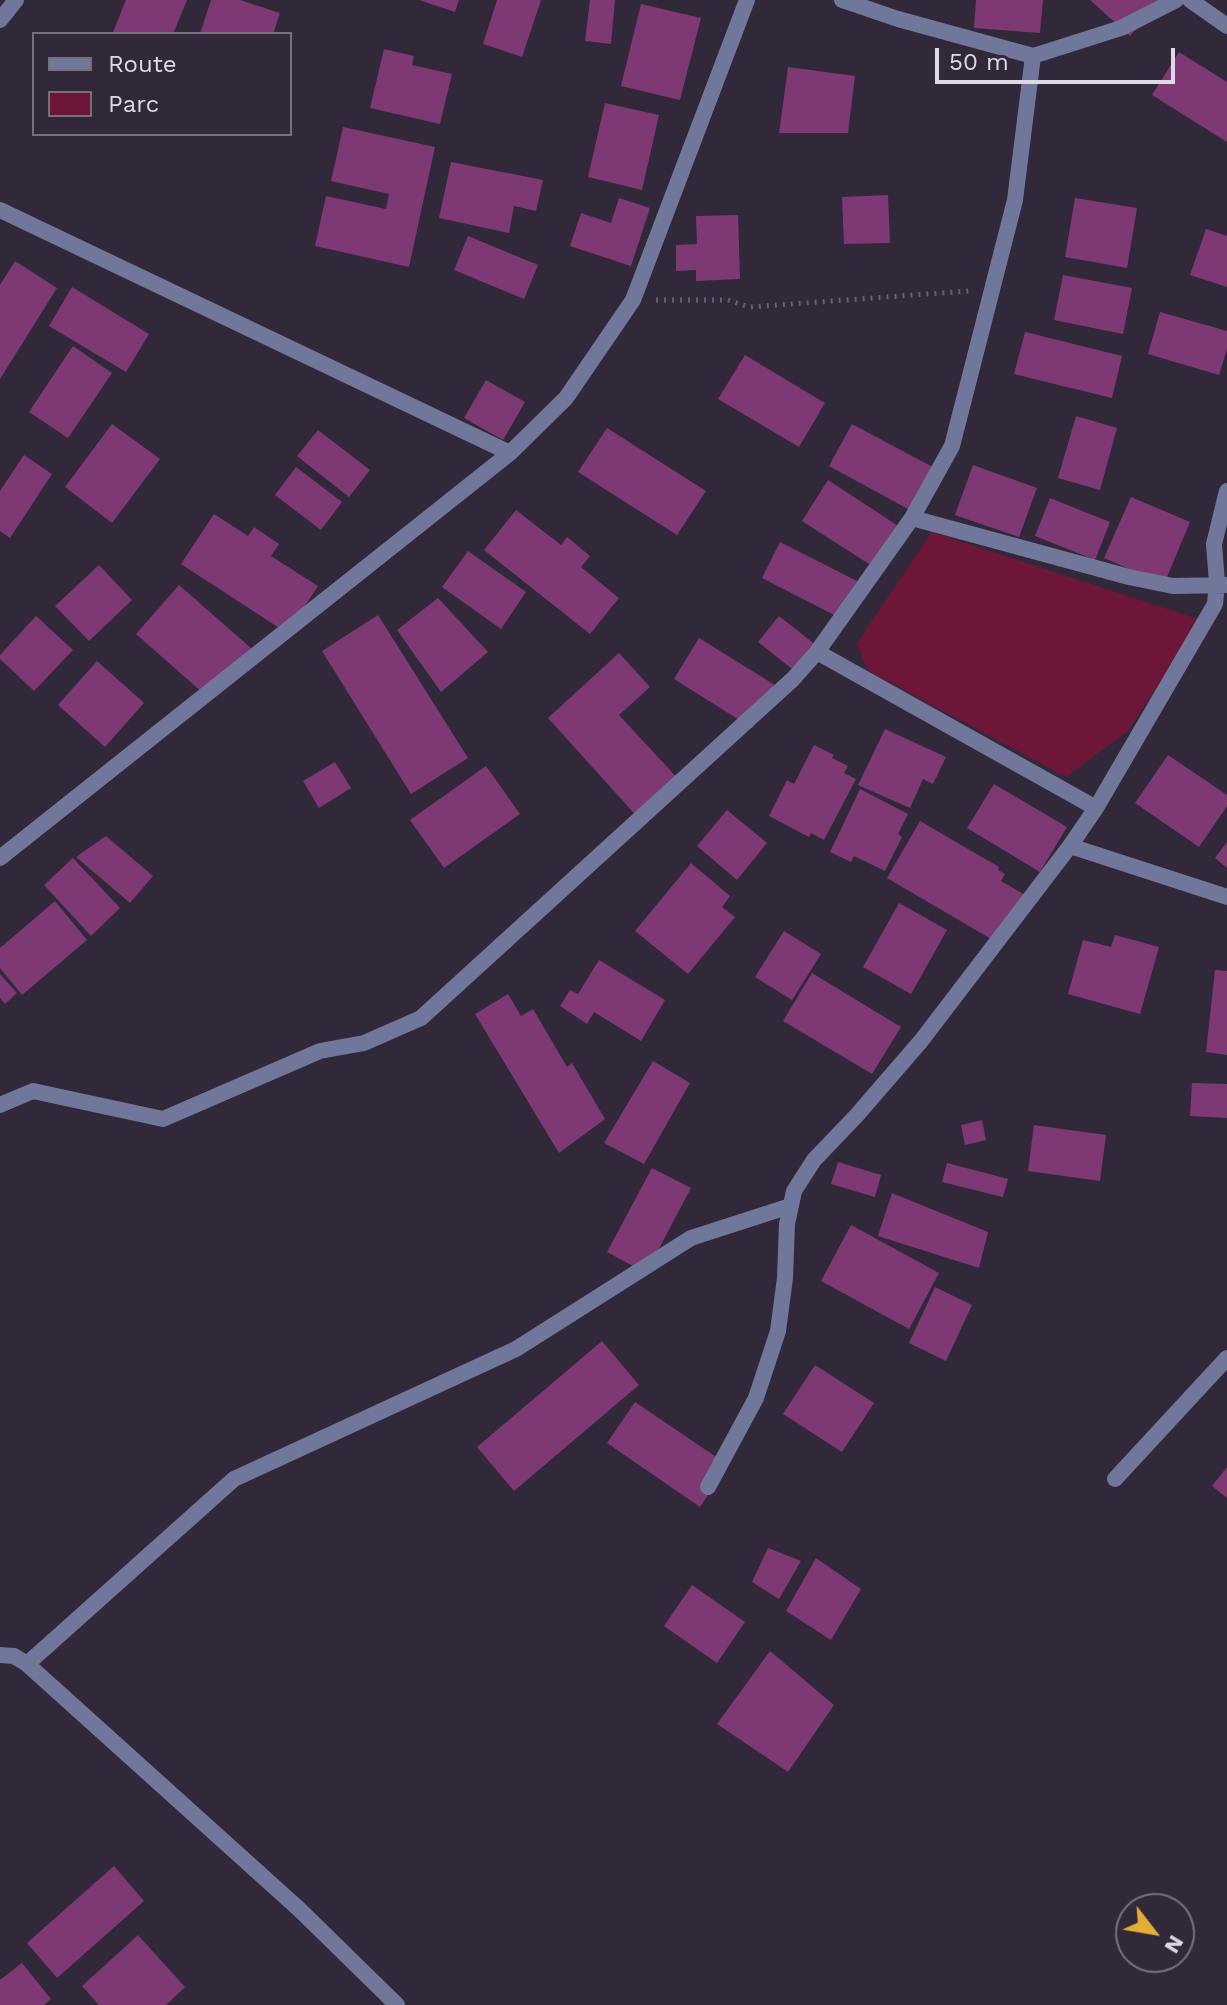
<!DOCTYPE html>
<style>
body{margin:0}
#map{position:relative;width:1227px;height:2005px;overflow:hidden;background:#31293a;font-family:"Work Sans",sans-serif}
canvas{display:block}
.legend{position:absolute;left:32px;top:32px;width:260px;height:104px;box-sizing:border-box;background:#31293a;border:2px solid #76707e;margin:0;padding:10px 14px;list-style:none;font-size:24px;color:#dedae5}
.legend li{display:flex;align-items:center;gap:16px;height:40px}
.legend b{width:40px;border:2px solid #76707e}
.north{position:absolute;left:1115px;top:1893px;width:80px;height:80px;box-sizing:border-box;background:#31293a;border:2px solid #76707e;border-radius:50%;rotate:121deg;font-size:22px;font-weight:700;line-height:32px;text-align:center;color:#dedae5}
.north::after{content:'';display:block;margin:auto;width:28px;height:36px;background:#e2af34;clip-path:polygon(50% 0,100% 100%,50% 72%,0 100%)}
.scale{position:absolute;left:935px;top:48px;width:240px;height:36px;box-sizing:border-box;border:4px solid #dedae5;border-top:0;padding-left:10px;font-size:24px;line-height:28px;white-space:nowrap;color:#dedae5;-webkit-text-stroke:6px #31293a;paint-order:stroke}
</style>
<div id="map">
<canvas width="1227" height="2005"></canvas>
<ul class="legend">
<li><b style="height:10px;background:#71779b"></b>Route</li>
<li><b style="height:22px;background:#6d163a"></b>Parc</li>
</ul>
<div class="north">N</div>
<div class="scale">50 m</div>
</div>
<script>
const ctx = document.querySelector('canvas').getContext('2d');
ctx.lineJoin = 'round';
function paint(path, color) { ctx.fillStyle = color; ctx.fill(path, 'evenodd'); }
const poly = rows => new Path2D(rows.map(r => 'M' + r).join(''));
function stroke(path, color, width, dash) { ctx.strokeStyle = color; ctx.lineWidth = width; ctx.lineCap = dash ? 'butt' : 'round'; ctx.setLineDash(dash || []); ctx.stroke(path); }
const green = poly([
 [932,532,1201,620,1128,731,1066,777,867,670,857,643]
]);
const building = poly([
 [126,0,187,0,173,34,117,34,113,32],
 [211,0,240,0,280,13,273,34,200,34],
 [419,0,459,0,455,12],
 [497,0,541,0,522,57,483,44],
 [590,0,615,0,611,44,585,41],
 [976,0,1043,0,1040,33,974,28],
 [1090,0,1162,0,1130,36],
 [641,4,701,18,680,100,621,86],
 [384,49,414,56,412,65,452,74,440,124,370,108],
 [1179,52,1227,82,1227,142,1152,95],
 [788,67,855,76,848,133,779,133],
 [605,103,659,115,642,190,588,177],
 [343,127,435,147,409,267,315,246,326,196,386,209,389,194,331,181],
 [451,162,543,180,536,211,514,206,509,233,439,218],
 [888,195,890,243,844,244,842,197],
 [619,198,650,208,631,266,570,246,581,213,611,223],
 [1075,198,1137,208,1127,268,1065,257],
 [738,215,740,279,696,281,696,270,676,271,676,245,697,244,696,216],
 [1206,229,1227,236,1227,287,1190,275],
 [468,236,538,265,524,299,454,270],
 [15,261,57,288,0,379,0,285],
 [1063,275,1132,288,1123,334,1054,320],
 [72,287,149,334,126,372,49,326],
 [1160,312,1227,331,1227,349,1219,375,1148,354],
 [1025,332,1122,356,1112,398,1014,374],
 [73,346,112,373,68,438,29,412],
 [745,355,825,403,799,447,718,399],
 [486,380,525,402,503,440,464,418],
 [1076,416,1117,428,1100,490,1058,478],
 [112,424,160,459,112,523,65,487],
 [852,424,942,472,919,515,829,466],
 [607,428,706,491,677,535,578,472],
 [318,430,370,470,349,497,297,456],
 [24,455,52,474,10,538,0,531,0,491],
 [973,465,1037,488,1019,537,955,515],
 [296,467,342,502,321,530,275,495],
 [828,480,909,533,883,573,802,521],
 [1131,497,1190,522,1164,584,1104,558],
 [1050,498,1110,522,1095,560,1035,536],
 [516,510,561,545,567,537,590,556,581,567,619,598,590,634,484,550],
 [214,514,248,536,254,527,279,544,271,556,318,586,287,633,181,564],
 [780,542,857,581,838,617,762,578],
 [468,551,526,592,501,629,442,587],
 [99,565,132,600,89,641,55,606],
 [179,585,252,649,203,693,136,634],
 [438,598,488,652,441,692,397,630],
 [378,615,468,758,411,794,322,651],
 [36,616,73,650,34,691,0,659,0,655],
 [779,616,817,646,797,673,758,642],
 [699,638,778,687,752,728,674,679],
 [619,653,650,687,619,715,682,783,641,821,548,718],
 [97,661,144,703,105,747,58,705],
 [885,729,946,757,933,784,923,779,910,808,858,785],
 [814,745,834,755,832,758,848,766,844,773,856,779,824,840,811,833,809,837,769,816,787,780,794,784],
 [1168,755,1227,795,1227,806,1199,847,1135,803],
 [335,762,351,788,319,808,303,781],
 [486,766,520,814,444,868,410,820],
 [994,784,1067,827,1040,872,967,828],
 [860,789,908,814,898,834,902,837,885,871,854,856,851,862,830,852],
 [727,810,767,843,737,880,697,846],
 [920,821,999,867,998,870,1005,874,1001,881,1025,895,998,943,887,878],
 [106,836,153,876,130,903,76,857],
 [1227,842,1227,868,1215,858],
 [73,858,120,908,91,936,44,885],
 [691,863,730,896,722,907,735,917,688,974,635,931],
 [55,901,87,940,22,995,0,968,0,948],
 [899,903,947,930,911,994,863,967],
 [784,931,821,954,792,1000,755,977],
 [1115,935,1159,947,1140,1014,1068,994,1083,940,1111,947],
 [599,960,665,1000,641,1041,594,1012,587,1024,560,1006,570,990,578,994],
 [1215,970,1227,971,1227,1055,1206,1052],
 [812,973,901,1027,872,1074,783,1021],
 [0,974,17,993,5,1004,0,998],
 [508,994,521,1016,533,1009,567,1067,572,1063,605,1119,559,1153,475,1014],
 [653,1061,690,1083,644,1164,604,1143],
 [1192,1083,1227,1084,1227,1118,1190,1116],
 [982,1120,986,1140,965,1145,961,1125],
 [1034,1125,1106,1135,1100,1181,1028,1171],
 [838,1162,881,1175,875,1197,831,1184],
 [947,1163,1008,1179,1003,1197,942,1182],
 [652,1168,691,1188,646,1273,607,1252],
 [892,1193,988,1232,979,1268,878,1236],
 [851,1225,939,1273,909,1329,821,1281],
 [935,1287,972,1305,946,1361,909,1343],
 [602,1341,639,1385,514,1491,477,1447],
 [815,1365,874,1403,842,1452,783,1414],
 [635,1402,728,1465,700,1507,607,1443],
 [1227,1467,1227,1498,1212,1486],
 [768,1548,801,1561,779,1599,752,1582],
 [816,1558,861,1589,831,1640,786,1611],
 [692,1585,745,1622,717,1663,664,1626],
 [770,1651,834,1705,788,1772,717,1724],
 [114,1866,144,1901,57,1978,27,1943],
 [138,1935,185,1987,166,2005,99,2005,82,1986],
 [22,1963,51,1999,44,2005,0,2005,0,1980]
]);
const path = poly([
 [656,300,728,300,749,307,969,291]
]);
const minor = poly([
 [842,0,898,19,1033,56,1121,28,1176,0],
 [1190,0,1227,26],
 [0,20,16,0],
 [0,210,510,453],
 [912,518,1129,577,1173,586,1225,585],
 [817,652,1096,808],
 [1070,846,1227,897],
 [0,858,510,453,566,398,633,300,747,0],
 [0,1105,33,1091,163,1119,320,1051,364,1043,421,1018,793,679,817,652,912,518,952,446,1015,200,1033,56],
 [1115,1479,1227,1358],
 [708,1487,756,1398,778,1331,785,1278,787,1224,794,1191,814,1160,857,1115,921,1041,1070,846,1096,808,1215,604,1217,583,1214,544,1227,491],
 [0,1655,14,1656,27,1664,300,1910,397,2005],
 [27,1664,234,1479,516,1349,691,1238,790,1206]
]);
paint(green, '#6d163a');
paint(building, '#7e3874');
stroke(path, '#67606f', 5, [2, 6]);
stroke(minor, '#71779b', 16);
</script>
